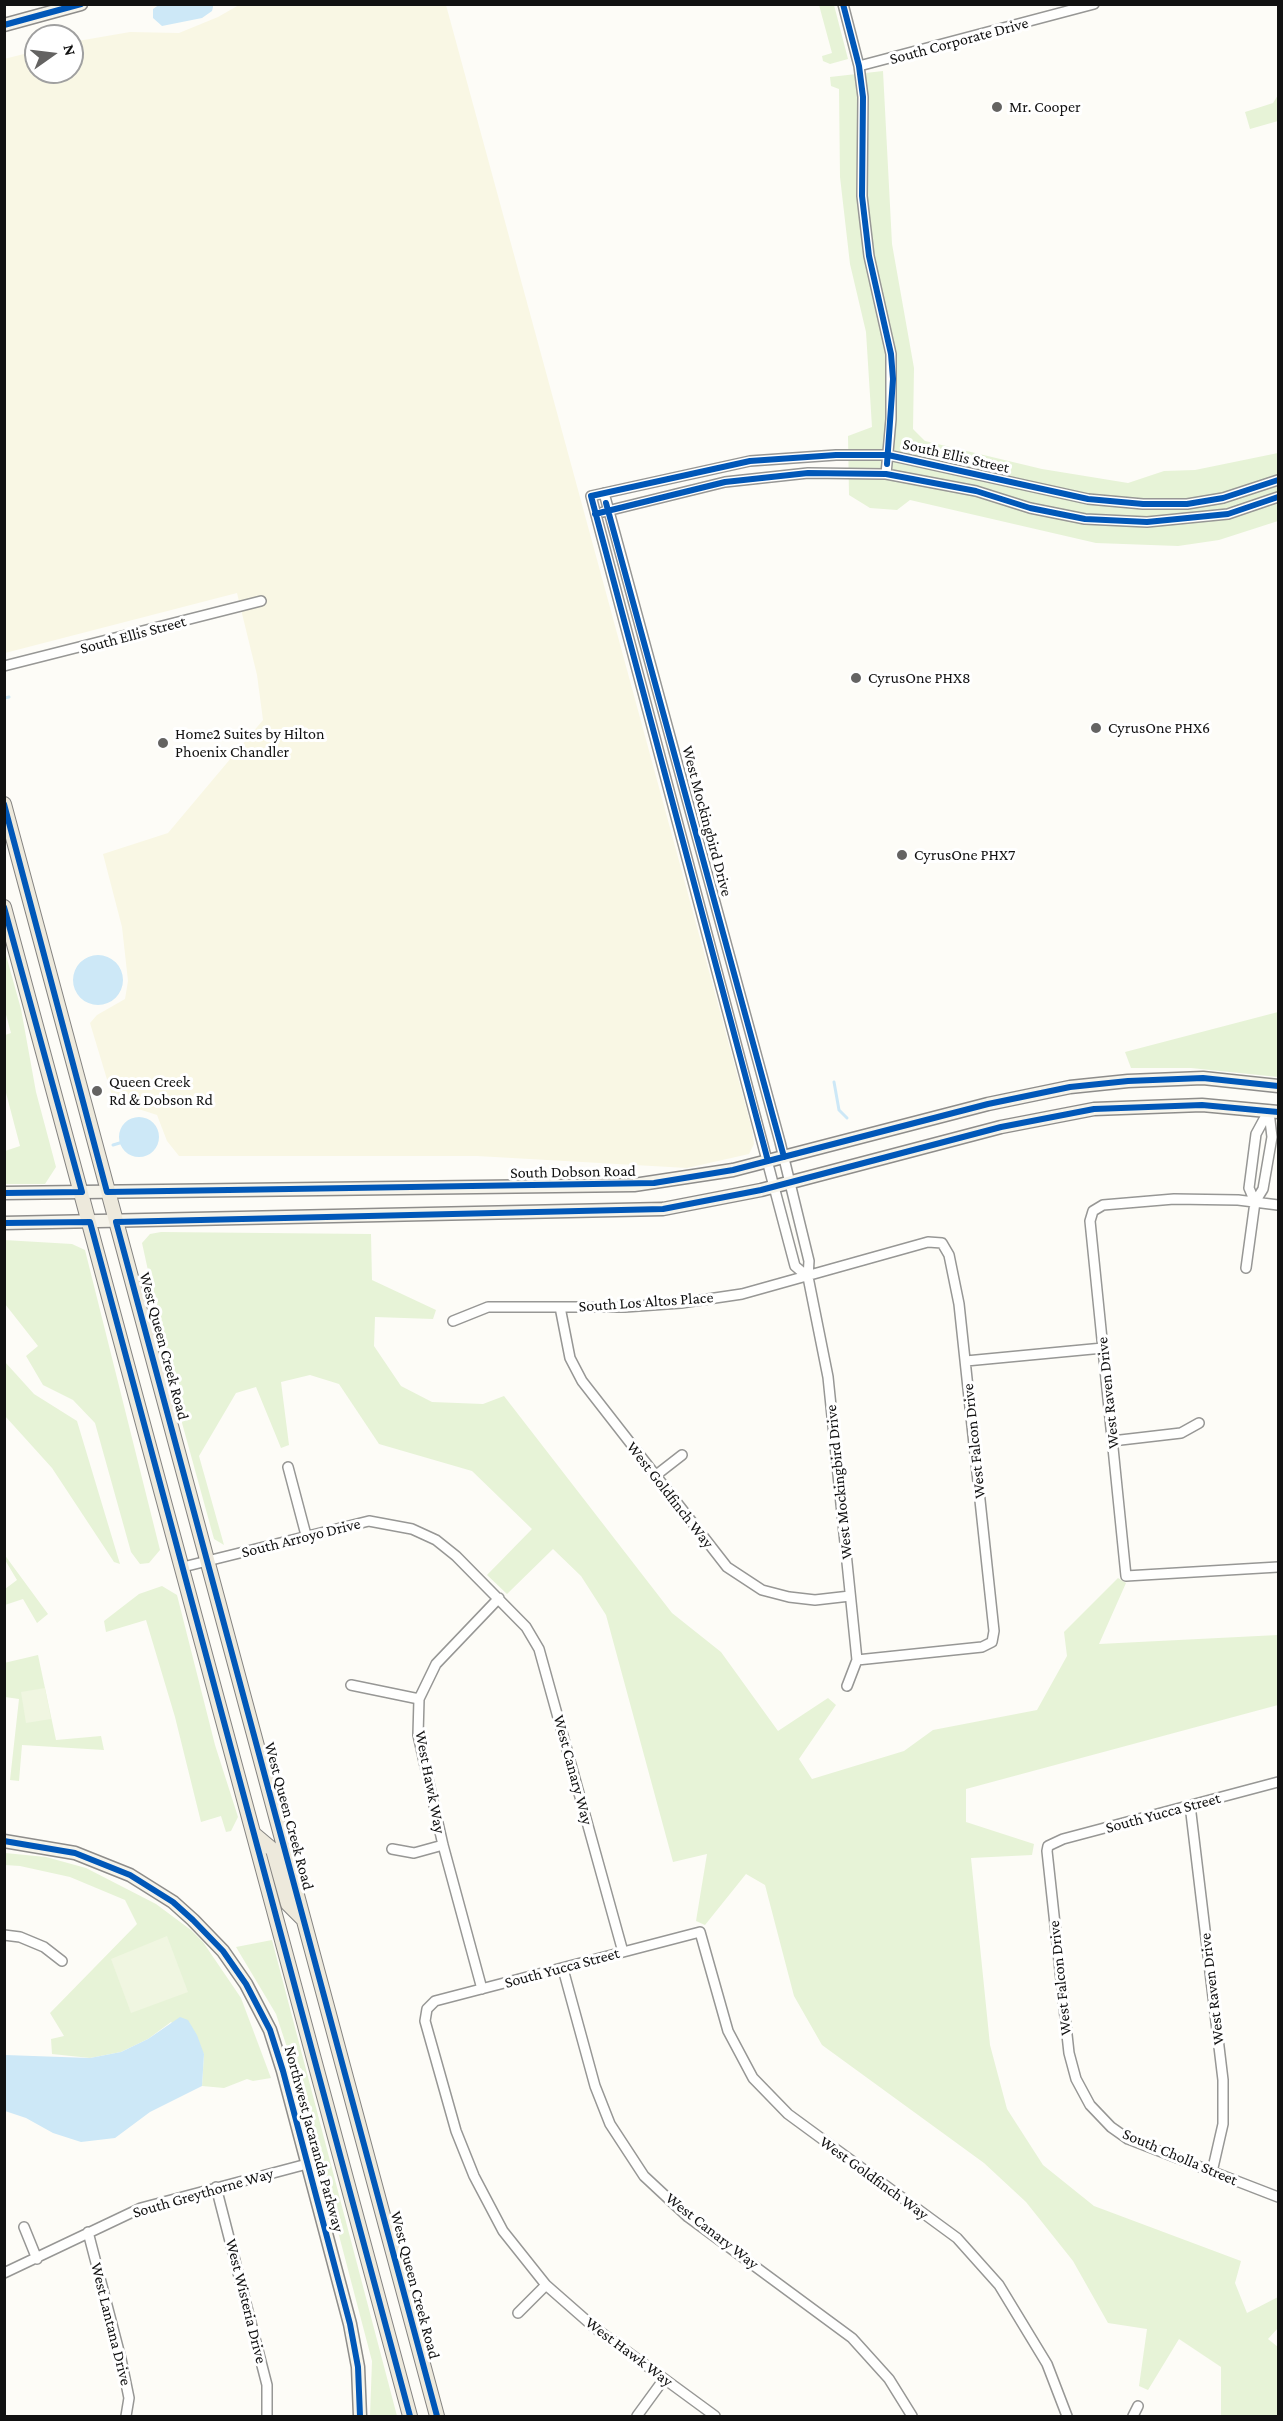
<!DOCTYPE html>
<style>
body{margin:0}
#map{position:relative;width:1283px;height:2421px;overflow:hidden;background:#fdfcf7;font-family:"Crimson Pro",serif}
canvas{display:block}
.frame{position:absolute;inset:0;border:6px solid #111;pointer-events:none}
.north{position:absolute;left:24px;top:24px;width:60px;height:60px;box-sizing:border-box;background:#fff;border:2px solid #a0a0a0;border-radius:50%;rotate:76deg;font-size:16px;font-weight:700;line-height:24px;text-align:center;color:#111}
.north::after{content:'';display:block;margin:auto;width:21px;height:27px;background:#646362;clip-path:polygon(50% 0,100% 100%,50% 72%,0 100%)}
</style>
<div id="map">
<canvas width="1283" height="2421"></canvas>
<div class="frame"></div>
<div class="north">N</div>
</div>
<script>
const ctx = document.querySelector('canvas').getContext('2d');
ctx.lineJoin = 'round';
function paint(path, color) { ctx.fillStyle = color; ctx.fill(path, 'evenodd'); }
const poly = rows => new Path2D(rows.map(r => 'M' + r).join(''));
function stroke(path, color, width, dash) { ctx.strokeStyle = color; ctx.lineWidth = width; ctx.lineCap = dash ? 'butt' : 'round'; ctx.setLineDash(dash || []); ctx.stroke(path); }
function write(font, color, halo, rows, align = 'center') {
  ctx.font = font + ' "Crimson Pro",serif'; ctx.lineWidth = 6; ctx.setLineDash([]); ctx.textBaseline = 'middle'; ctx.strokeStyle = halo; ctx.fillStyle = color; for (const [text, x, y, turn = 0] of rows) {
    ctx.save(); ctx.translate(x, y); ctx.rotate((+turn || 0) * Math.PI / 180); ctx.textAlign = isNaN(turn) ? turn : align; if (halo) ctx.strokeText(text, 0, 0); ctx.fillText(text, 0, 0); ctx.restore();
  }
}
const farmland = poly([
 [239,5,446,5,752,1129,754,1144,749,1154,687,1168,477,1156,179,1156,167,1141,157,1115,120,1103,112,1096,90,1023,97,1015,125,999,128,981,122,927,103,854,168,833,263,720,257,675,237,593,5,653,4,59,36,51,36,72,72,72,72,42,130,32,179,33,218,17]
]);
const green = poly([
 [819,5,834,5,848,59,830,64,823,61,822,56,832,53],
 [883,71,892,244,914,368,913,429,925,441,1042,469,1128,483,1164,471,1195,470,1278,453,1278,521,1219,540,1178,546,1096,543,910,500,897,510,870,508,849,495,848,436,872,427,866,332,850,264,840,177,839,89,831,86,830,77],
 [1278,95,1278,121,1250,129,1245,112,1273,103],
 [4,948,21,1009,36,1092,56,1167,45,1184,5,1184,5,1151,20,1146,5,1089,5,1035,11,1033,5,1011],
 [1278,1012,1278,1077,1191,1068,1131,1068,1125,1052],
 [161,1232,371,1234,372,1280,436,1310,433,1319,375,1317,374,1346,401,1386,432,1402,483,1404,504,1396,672,1613,721,1652,778,1731,828,1698,836,1705,799,1759,812,1779,904,1751,933,1730,1037,1710,1067,1656,1064,1632,1118,1578,1126,1583,1099,1644,1278,1635,1278,1705,966,1789,966,1822,1034,1844,1032,1855,971,1858,990,2045,1007,2109,1043,2165,1094,2206,1241,2261,1235,2283,1247,2313,1278,2297,1278,2328,1268,2339,1278,2347,1278,2416,1221,2416,1221,2367,1179,2339,1148,2390,1139,2386,1147,2329,1108,2323,1073,2261,1026,2202,984,2163,822,2045,794,1996,765,1885,746,1874,705,1925,696,1921,707,1854,673,1862,606,1615,581,1576,553,1549,507,1594,487,1575,532,1529,472,1471,379,1444,339,1384,310,1375,281,1382,289,1445,281,1448,256,1387,236,1393,199,1456,224,1545,214,1539,179,1412,142,1243,150,1234],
 [4,1240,72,1244,85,1250,160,1550,149,1563,140,1564,131,1552,95,1423,73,1400,43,1385,26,1356,38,1346,5,1304],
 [5,1362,34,1394,77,1421,120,1564,114,1562,52,1468,5,1416],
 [4,1554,48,1614,37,1623,23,1599,5,1605,5,1589,17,1580,5,1560],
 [162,1586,177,1595,215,1745,238,1817,231,1831,226,1832,221,1816,201,1822,175,1717,146,1620,106,1632,104,1621,139,1594],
 [38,1655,56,1740,101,1736,104,1750,22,1745,19,1781,10,1780,19,1699,5,1697,4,1663],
 [5,1853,46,1857,86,1868,156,1904,191,1930,203,1942,241,1998,271,2078,253,2081,247,2079,224,2088,202,2086,204,2054,171,2022,148,2039,121,2052,90,2058,52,2054,51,2039,64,2036,50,2013,137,1924,125,1900,70,1877,20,1866,5,1865],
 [272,1940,397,2416,370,2416,372,2361,300,2087,276,2014,236,1947]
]);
const pitch = poly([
 [45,1688,51,1719,26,1723,21,1692],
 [167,1936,188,1992,131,2013,111,1959]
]);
const water = poly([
 [160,4,213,4,213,7,212,11,202,18,162,26,153,18,153,9],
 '73 980a25 25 0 1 1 50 0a25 25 0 1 1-50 0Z',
 '119 1137a20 20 0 1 1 40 0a20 20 0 1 1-40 0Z',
 [180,2017,188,2020,197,2035,204,2054,202,2086,150,2112,115,2138,81,2142,53,2133,26,2118,5,2111,5,2055,90,2058,121,2052,148,2039]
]);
const stream = poly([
 [4,698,9,697],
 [834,1082,839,1110,847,1118],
 [113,1145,123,1142]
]);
const street = poly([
 [843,4,859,66,863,97,862,196,869,256,891,354,891,419,886,474],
 [859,66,1094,4],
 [604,493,780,1142,809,1261,808,1277,828,1377,857,1660,847,1686],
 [603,512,725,482,808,473,886,474,976,491,1030,508,1085,519,1147,522,1228,514,1278,497],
 [4,666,261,601],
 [1255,1202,1263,1189,1272,1137,1269,1112],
 [1278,1205,1238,1200,1174,1199,1103,1205,1093,1211,1090,1221,1126,1576,1278,1567],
 [1246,1268,1255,1202,1249,1188,1256,1134,1269,1110],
 [808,1277,795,1266,591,496,750,461,836,455,888,455,1088,499,1143,504,1187,504,1223,498,1278,480],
 [560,1307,570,1358,582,1381,727,1567,762,1590,789,1597,815,1600,850,1596],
 [453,1321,488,1307,625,1307,681,1303,742,1294,928,1242,942,1243,949,1255,959,1304,994,1631,992,1642,982,1647,857,1660],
 [966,1361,1103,1348],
 [1112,1441,1181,1433,1199,1423],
 [288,1467,306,1535],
 [655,1476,682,1455],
 [183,1567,369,1521,412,1529,436,1540,456,1556,526,1627,539,1649,623,1952],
 [351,1685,419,1699],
 [1278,1782,1063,1839,1048,1846,1047,1851,1069,2053,1076,2079,1090,2105,1111,2127,1128,2139,1278,2197],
 [1190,1805,1223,2080,1223,2124,1212,2172],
 [392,1849,414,1853,443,1845],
 [4,1935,20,1937,44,1947,62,1961],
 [563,1969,595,2086,610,2124,644,2176,688,2217,852,2338,889,2379,912,2416],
 [482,1989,443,1845,418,1735,419,1699,436,1664,499,1598],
 [216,2187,267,2385,267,2416],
 [24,2227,37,2259],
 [88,2232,121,2359,129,2398,126,2416],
 [4,2273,141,2208,307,2164],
 [518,2313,546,2285],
 [637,2416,664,2379],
 [715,2416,595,2328,546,2285,503,2231,474,2176,456,2131,425,2021,427,2009,435,2001,700,1932,728,2031,753,2078,788,2114,957,2238,999,2285,1047,2364,1067,2416],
 [1133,2416,1138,2406]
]);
const secondary = poly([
 [4,25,81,4],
 [4,1193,634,1185,733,1170,988,1104,1070,1087,1128,1081,1203,1078,1278,1086],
 [4,1223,663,1209,761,1190,1001,1127,1094,1109,1202,1105,1278,1112],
 [4,1841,75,1853,130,1875,173,1902,193,1920,223,1951,246,1984,270,2030,283,2071,350,2324,358,2367,360,2416]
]);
const primary = poly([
 [4,804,437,2416],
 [4,907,410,2416],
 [254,1834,273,1850,288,1904,302,1918]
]);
const cycleway = poly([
 [843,4,859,66,863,97,862,196,869,256,891,354,893,379,887,464],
 [4,25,81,4],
 [606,503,784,1157],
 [595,514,725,482,808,473,886,474,976,491,1030,508,1085,519,1147,522,1228,514,1278,497],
 [4,804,107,1192,654,1183,733,1170,988,1104,1070,1087,1128,1081,1203,1078,1278,1086],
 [4,907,82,1192,4,1193],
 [768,1161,591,496,750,461,836,455,888,455,1088,499,1143,504,1187,504,1223,498,1278,480],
 [4,1223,90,1222,410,2416],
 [4,1841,75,1853,130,1875,173,1902,193,1920,223,1951,246,1984,270,2030,283,2071,350,2324,358,2367,360,2416],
 [437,2416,116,1222,663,1209,761,1190,1001,1127,1094,1109,1202,1105,1278,1112]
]);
const markers = [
 [997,107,6,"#646362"],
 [856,678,6,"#646362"],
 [1096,728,6,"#646362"],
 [163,743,6,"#646362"],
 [902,855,6,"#646362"],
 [97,1091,6,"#646362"]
];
const streetNames = [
 ["South Corporate Drive",959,41,-15],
 ["South Ellis Street",956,456,13],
 ["South Ellis Street",133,635,-15],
 ["West Mockingbird Drive",707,821,75],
 ["South Dobson Road",573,1172,-1],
 ["South Los Altos Place",646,1302,-4],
 ["West Queen Creek Road",164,1346,75],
 ["West Raven Drive",1108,1393,-96],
 ["West Falcon Drive",974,1441,-96],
 ["West Mockingbird Drive",839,1482,-96],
 ["West Goldfinch Way",670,1495,52],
 ["South Arroyo Drive",301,1538,-14],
 ["West Canary Way",573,1770,75],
 ["West Hawk Way",430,1782,79],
 ["South Yucca Street",1163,1813,-15],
 ["West Queen Creek Road",289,1816,75],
 ["South Yucca Street",562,1968,-15],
 ["West Falcon Drive",1060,1978,-96],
 ["West Raven Drive",1212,1989,-97],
 ["Northwest Jacaranda Parkway",314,2139,75],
 ["South Cholla Street",1180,2157,23],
 ["West Goldfinch Way",874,2178,36],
 ["South Greythorne Way",203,2193,-16],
 ["West Canary Way",712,2231,38],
 ["West Queen Creek Road",415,2285,75],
 ["West Wisteria Drive",246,2301,76],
 ["West Lantana Drive",111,2324,76],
 ["West Hawk Way",629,2352,37]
];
const poiNames = [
 ["Mr. Cooper",1009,107],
 ["CyrusOne PHX8",868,678],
 ["CyrusOne PHX6",1108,728],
 ["Home2 Suites by Hilton",175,734],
 ["Phoenix Chandler",175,752],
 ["CyrusOne PHX7",914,855],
 ["Queen Creek",109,1082],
 ["Rd & Dobson Rd",109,1100]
];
paint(farmland, '#f9f7e4');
paint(green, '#e7f3d7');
paint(pitch, '#f0f6e1');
paint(water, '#cde8f7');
stroke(stream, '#cde8f7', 3);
stroke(street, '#979795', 12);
stroke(secondary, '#8e8d8b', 15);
stroke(primary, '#858482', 16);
stroke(street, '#fffffe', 9);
stroke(secondary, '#f6f4eb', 12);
stroke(primary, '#ede9dc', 14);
stroke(cycleway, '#0057b8', 6);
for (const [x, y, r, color] of markers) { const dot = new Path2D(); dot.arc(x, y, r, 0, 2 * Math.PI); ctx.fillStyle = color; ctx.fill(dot); stroke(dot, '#fff', 2); }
write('16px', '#111', '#fff', streetNames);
write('16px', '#111', '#fff', poiNames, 'left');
</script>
